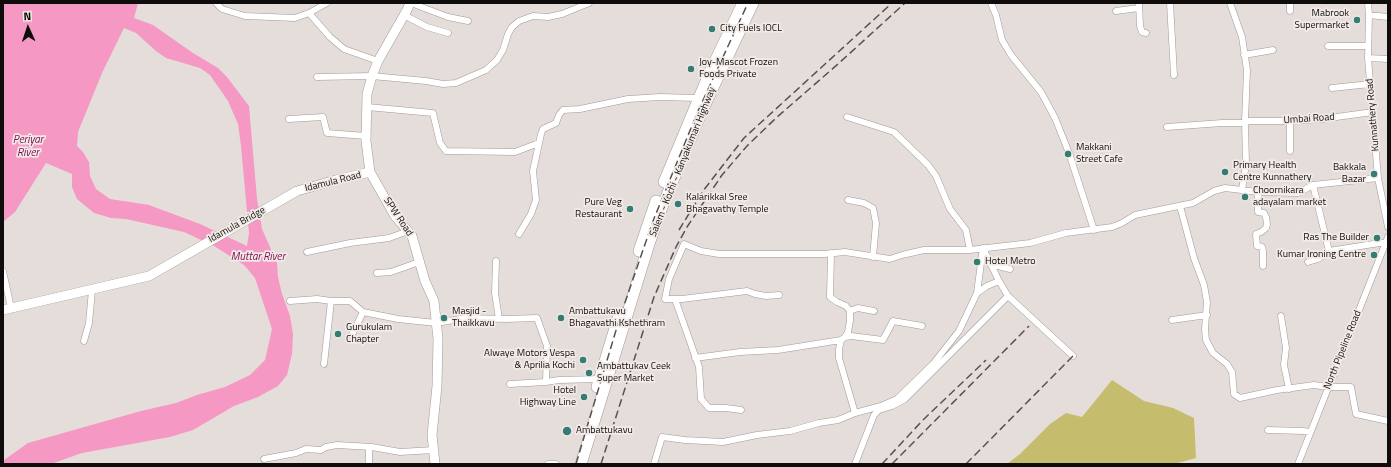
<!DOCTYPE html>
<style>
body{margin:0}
#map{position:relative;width:1391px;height:467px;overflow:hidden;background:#e5ddd9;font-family:"Titillium Web",sans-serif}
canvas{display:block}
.frame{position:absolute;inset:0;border:4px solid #0f0d0b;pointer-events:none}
.north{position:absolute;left:8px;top:8px;width:40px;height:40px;-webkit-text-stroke:3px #f2eae6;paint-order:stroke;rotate:357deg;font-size:11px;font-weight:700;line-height:16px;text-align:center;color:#0f0d0b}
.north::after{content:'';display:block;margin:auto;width:14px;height:18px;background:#0f0d0b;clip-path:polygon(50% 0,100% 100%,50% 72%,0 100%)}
</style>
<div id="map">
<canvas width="1391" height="467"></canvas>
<div class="frame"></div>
<div class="north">N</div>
</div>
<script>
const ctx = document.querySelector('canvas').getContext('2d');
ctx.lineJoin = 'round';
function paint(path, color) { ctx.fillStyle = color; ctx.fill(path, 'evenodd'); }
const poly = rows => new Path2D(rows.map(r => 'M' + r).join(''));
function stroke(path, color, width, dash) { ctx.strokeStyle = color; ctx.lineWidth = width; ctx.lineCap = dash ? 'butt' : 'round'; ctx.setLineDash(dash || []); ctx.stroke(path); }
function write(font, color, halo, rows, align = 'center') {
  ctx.font = font + ' "Titillium Web",sans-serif'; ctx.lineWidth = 3.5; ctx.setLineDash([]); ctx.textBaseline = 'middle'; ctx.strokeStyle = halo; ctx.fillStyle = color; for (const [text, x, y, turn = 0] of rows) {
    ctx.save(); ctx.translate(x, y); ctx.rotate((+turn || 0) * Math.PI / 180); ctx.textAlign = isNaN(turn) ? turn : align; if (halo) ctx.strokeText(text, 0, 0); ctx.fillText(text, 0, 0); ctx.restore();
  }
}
const green = poly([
 [1112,380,1144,401,1173,408,1194,418,1196,458,1174,464,1007,464,1020,454,1050,424,1066,413,1082,417]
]);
const water = poly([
 [3,3,138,3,134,18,153,25,193,53,218,68,227,77,249,106,257,199,262,229,277,263,278,277,282,294,290,316,293,334,292,354,287,375,278,386,258,397,234,406,193,430,170,437,82,453,51,464,3,464,4,460,28,443,141,411,176,403,197,395,225,387,250,375,265,360,272,329,255,278,244,265,214,246,184,232,126,219,111,218,94,213,77,199,72,187,72,174,46,163,15,212,3,222],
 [124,28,136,33,156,51,166,58,200,68,210,75,228,101,238,124,241,146,249,233,247,246,200,224,149,205,110,199,96,189,90,176,89,162,83,152,77,146,78,132,102,73]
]);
const street = poly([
 [216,3,222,9,245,16,295,18,309,13,327,3],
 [411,3,448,17,468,21],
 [991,3,996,15,1002,40,1011,55,1041,92,1055,118,1069,153,1094,230],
 [1139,3,1140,26,1142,32,1146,33],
 [1170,3,1174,75],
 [1230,3,1242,37,1247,70,1245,121,1246,164,1242,190],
 [1290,3,1290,11],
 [1368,3,1369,15,1368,58,1378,178,1388,227],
 [1116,11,1139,8],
 [309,13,330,37,344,49,378,61],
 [404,15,427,27,448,33],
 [1369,15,1388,17],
 [1328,46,1368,46],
 [1244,55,1273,50],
 [1368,58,1388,59],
 [317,77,372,76,426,81,443,84,456,83,486,70,497,60,503,50,508,34,512,27,519,21,533,16,548,17,562,14,589,3],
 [1332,88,1370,84],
 [367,107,433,113,440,143,446,151,515,152,539,143],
 [847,117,894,132,928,165,936,176,950,209,966,230,970,250],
 [289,119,323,117,327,133,366,136],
 [1245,121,1290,121,1322,119,1373,112],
 [1290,121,1290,151],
 [1167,127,1222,123,1246,123],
 [1313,185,1329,251],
 [1258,192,1258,212,1264,213,1266,217,1267,224,1266,228,1261,232,1256,234,1257,246,1262,247,1263,251,1263,266],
 [848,200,864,203,873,208,876,223,873,257],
 [1180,206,1194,258,1204,285,1207,302,1205,329,1206,340,1213,353,1227,364,1232,372,1234,394,1240,398,1277,390,1314,385,1328,387,1351,387,1356,414,1388,421],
 [519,234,531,214,536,200,533,171,541,134,543,129,556,123,559,115,563,110,580,109,628,99,660,97,698,98],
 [307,252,350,243,389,238,408,231],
 [831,253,830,297,837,302,846,306,850,311,850,321,848,332,845,337],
 [496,261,495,293,499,319],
 [1308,262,1318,259,1329,251,1386,242],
 [990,264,1010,269],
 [3,271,11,308],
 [377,273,391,272,419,262],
 [999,281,1008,296,1073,356],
 [977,293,987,286,999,281,983,248],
 [779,295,766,296,755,294,747,291,682,299,665,299,669,279,684,244,701,251,719,254,824,254,845,252,890,259,902,255,924,250,970,250,1030,243,1066,233,1112,227,1122,223,1135,215,1193,203,1214,191,1225,188,1258,192,1298,193,1313,185,1378,178],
 [675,299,699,367,701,399,709,408,726,408,741,410],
 [290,301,317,299,331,301,350,301,363,312,398,319,436,323,466,318,506,319,537,318,547,346,546,382,559,380,599,379],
 [850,311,858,308,874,311],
 [1281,316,1286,348,1284,365,1289,389],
 [1172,320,1207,315],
 [352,335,363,312],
 [84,341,89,323,92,290],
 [695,358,740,352,778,350,841,340],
 [324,364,331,301],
 [510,384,546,382],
 [855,413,881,406,897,399,933,364,959,331,977,293,983,248],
 [1268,430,1303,431,1310,432],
 [264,459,296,453,306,449,321,450,326,447,337,445,372,447,400,452,434,450],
 [369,464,369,448],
 [548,464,556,464],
 [654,464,662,437,685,440,723,442,757,435,790,431,819,423,838,420,855,413,839,358,839,349,841,340,845,337,851,336,883,340,893,321,922,326],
 [855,464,874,415,879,410,892,406,905,399,1008,296],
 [1298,464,1388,237]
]);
const secondary = poly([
 [410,3,407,10,378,61,372,76,367,94,366,141,370,172,395,216,412,236,425,281,434,301,438,339,437,386,432,435,435,464],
 [3,310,149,276,297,191,336,180,370,172]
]);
const highway = poly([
 [664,182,709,74,743,3],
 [639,251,656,201],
 [597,387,619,315],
 [581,464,649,244,662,207,702,111,753,3]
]);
const rail = poly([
 [679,230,703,191,744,138,892,3],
 [576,464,620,317,653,221,698,111,748,3],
 [601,464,654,297,676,247,687,227,722,175,747,146,776,118,838,64,905,3],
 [882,464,923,420,986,360],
 [892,464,1029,326],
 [966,464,1073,356]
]);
const markers = [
 [1357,20,4,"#357c75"],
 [712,29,4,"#357c75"],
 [691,69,4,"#357c75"],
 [1068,154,4,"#357c75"],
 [1225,172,4,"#357c75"],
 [1374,174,4,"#357c75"],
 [1245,197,4,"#357c75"],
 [678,204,4,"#357c75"],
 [630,209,4,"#357c75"],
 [1377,238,4,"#357c75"],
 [1374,255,4,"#357c75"],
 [977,262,4,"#357c75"],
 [444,318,4,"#357c75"],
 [561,318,4,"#357c75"],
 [338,334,4,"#357c75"],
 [583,360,4,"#357c75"],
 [589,373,4,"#357c75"],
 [584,397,4,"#357c75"],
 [567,431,5,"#357c75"]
];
const poiNames = [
 ["Mabrook",1349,14,"right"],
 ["Supermarket",1349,26,"right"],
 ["City Fuels IOCL",720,29],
 ["Joy-Mascot Frozen",699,63],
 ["Foods Private",699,75],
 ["Makkani",1076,148],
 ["Street Cafe",1076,160],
 ["Primary Health",1233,166],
 ["Centre Kunnathery",1233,178],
 ["Bakkala",1366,168,"right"],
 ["Bazar",1366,180,"right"],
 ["Choornikara",1253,191],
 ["adayalam market",1253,203],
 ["Kalarikkal Sree",686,198],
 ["Bhagavathy Temple",686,210],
 ["Pure Veg",622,203,"right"],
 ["Restaurant",622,215,"right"],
 ["Ras The Builder",1369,238,"right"],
 ["Kumar Ironing Centre",1366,255,"right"],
 ["Hotel Metro",985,262],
 ["Masjid -",452,312],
 ["Thaikkavu",452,324],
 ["Ambattukavu",569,312],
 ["Bhagavathi Kshethram",569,324],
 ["Gurukulam",346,328],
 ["Chapter",346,340],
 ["Alwaye Motors Vespa",575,354,"right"],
 ["& Aprilia Kochi",575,366,"right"],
 ["Ambattukav Ceek",597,367],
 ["Super Market",597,379],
 ["Hotel",576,391,"right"],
 ["Highway Line",576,403,"right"],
 ["Ambattukavu",576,431]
];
const streetNames = [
 ["Kunnathery Road",1373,115,-95],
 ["Umbai Road",1309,119,-4],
 ["Salem - Kochi - Kanyakumari Highway",683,162,-68],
 ["Idamula Road",333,182,-14],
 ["SPW Road",398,217,56],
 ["Idamula Bridge",237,225,-29],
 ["North Pipeline Road",1343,350,-68]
];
const waterNames = [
 ["Periyar",28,140],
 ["River",28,153],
 ["Muttar River",258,257]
];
paint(green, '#c5bc6d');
paint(water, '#f598c4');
stroke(street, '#a19996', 7);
stroke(secondary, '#a19996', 10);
stroke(highway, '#a19996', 12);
stroke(street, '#fff', 6);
stroke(secondary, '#fff', 9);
stroke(highway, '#fff', 11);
stroke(rail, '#565250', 1.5, [8, 4]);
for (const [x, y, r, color] of markers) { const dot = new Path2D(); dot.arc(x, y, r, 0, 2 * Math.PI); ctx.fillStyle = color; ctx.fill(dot); stroke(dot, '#f2eae6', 1.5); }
write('10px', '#0f0d0b', '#f2eae6', poiNames, 'left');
write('10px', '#0f0d0b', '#f2eae6', streetNames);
write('italic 11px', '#7a0b4f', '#f2eae6', waterNames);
</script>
